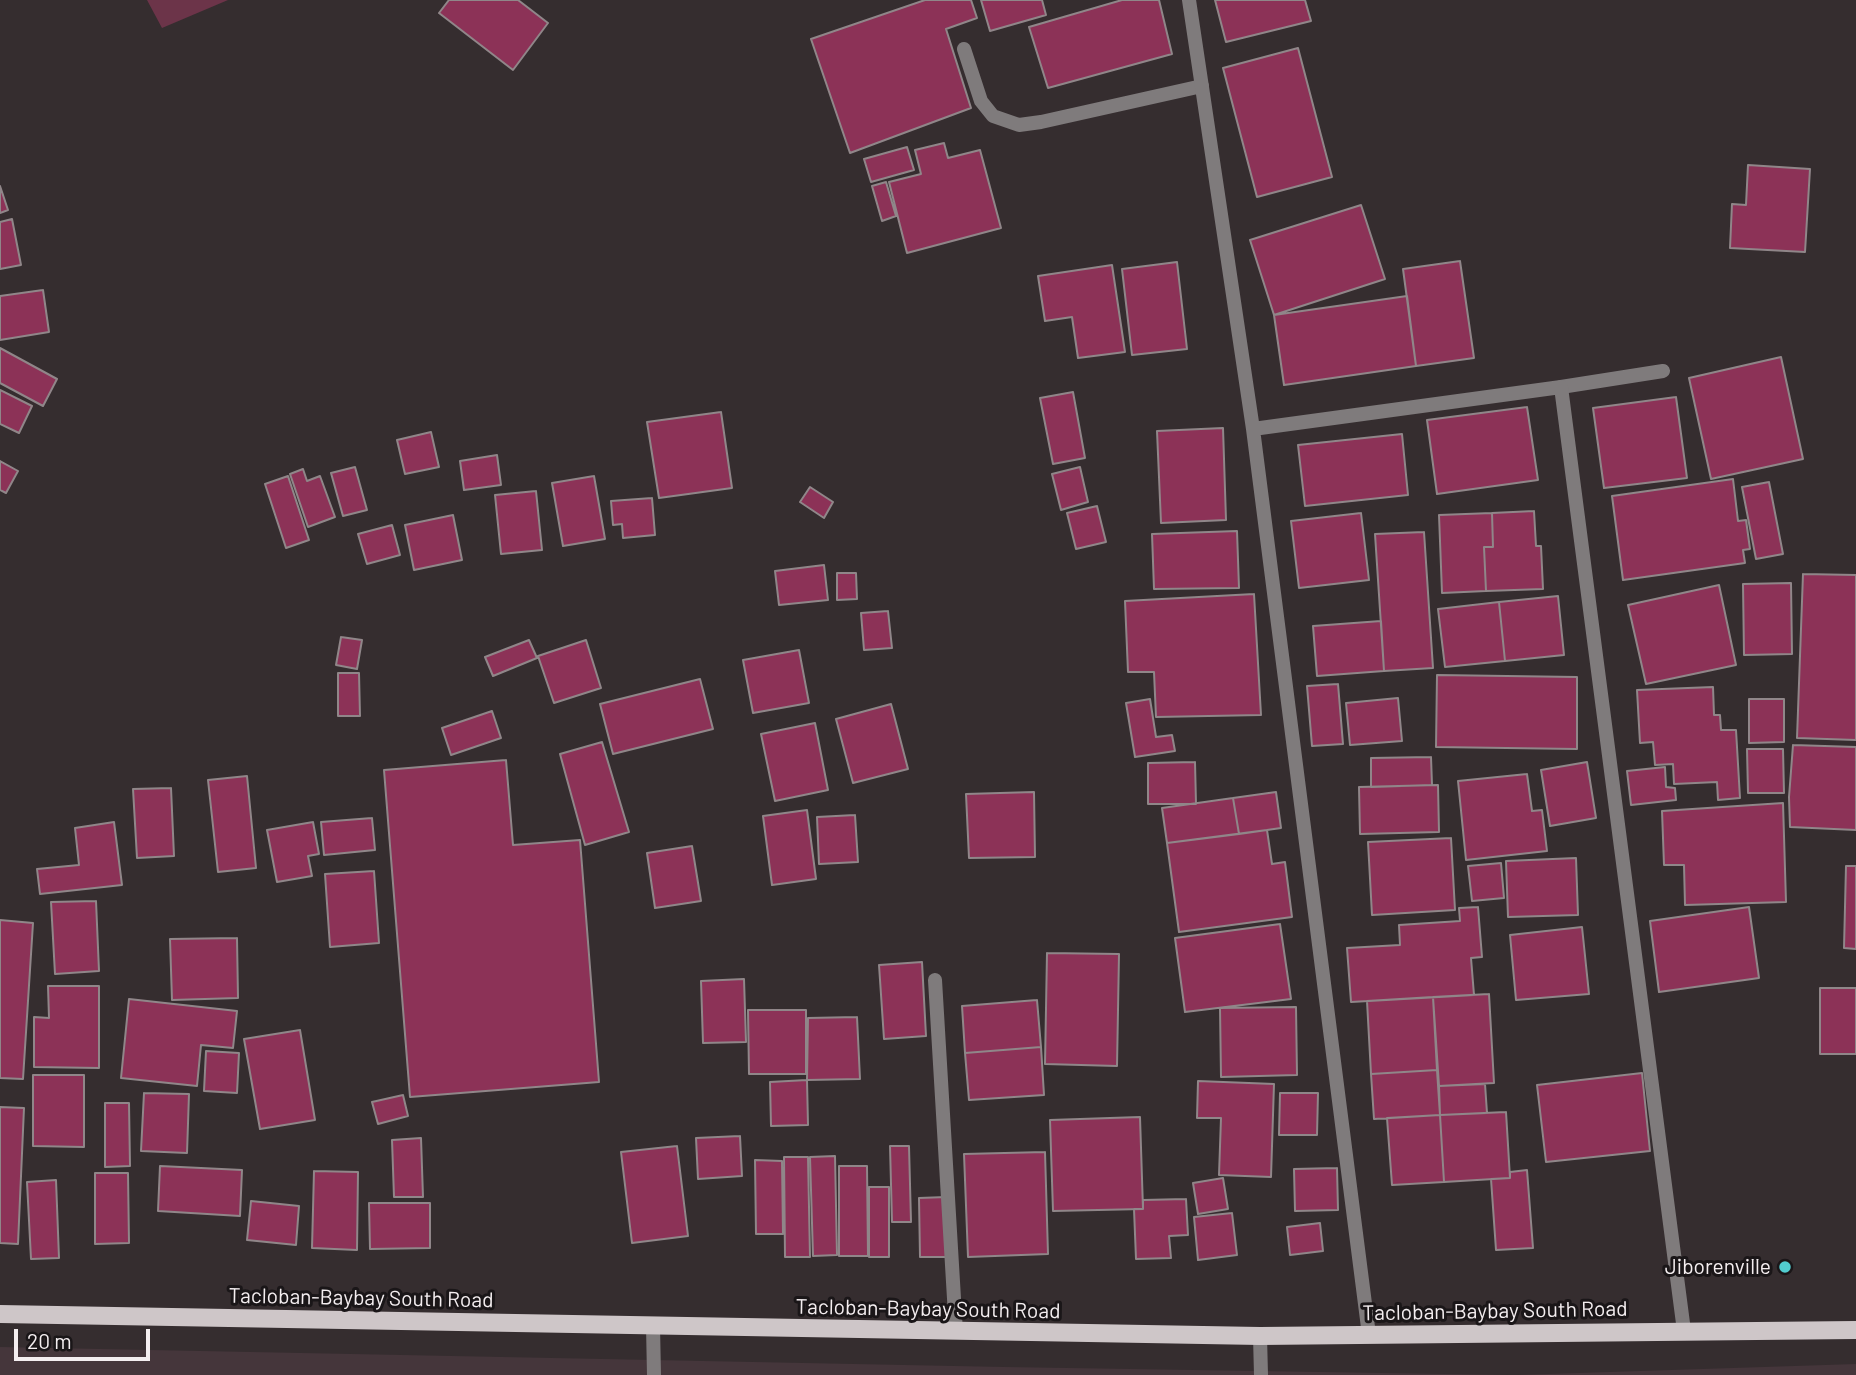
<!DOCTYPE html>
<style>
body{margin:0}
#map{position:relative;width:1856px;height:1375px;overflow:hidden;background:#352d2f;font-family:Barlow,sans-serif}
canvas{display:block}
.scale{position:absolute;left:14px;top:1329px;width:136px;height:32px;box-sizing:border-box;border:4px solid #f4eef0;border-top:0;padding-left:9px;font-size:21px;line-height:24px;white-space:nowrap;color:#f4eef0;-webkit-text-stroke:5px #1a1618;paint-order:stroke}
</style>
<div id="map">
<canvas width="1856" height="1375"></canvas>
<div class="scale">20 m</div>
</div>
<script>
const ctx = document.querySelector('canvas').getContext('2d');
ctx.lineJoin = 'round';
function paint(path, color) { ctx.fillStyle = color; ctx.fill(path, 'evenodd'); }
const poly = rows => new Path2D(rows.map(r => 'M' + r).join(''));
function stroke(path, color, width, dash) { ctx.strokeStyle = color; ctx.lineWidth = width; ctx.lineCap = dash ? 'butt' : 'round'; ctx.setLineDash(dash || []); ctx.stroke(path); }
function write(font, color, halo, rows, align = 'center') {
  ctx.font = font + ' Barlow,sans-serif'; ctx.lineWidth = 6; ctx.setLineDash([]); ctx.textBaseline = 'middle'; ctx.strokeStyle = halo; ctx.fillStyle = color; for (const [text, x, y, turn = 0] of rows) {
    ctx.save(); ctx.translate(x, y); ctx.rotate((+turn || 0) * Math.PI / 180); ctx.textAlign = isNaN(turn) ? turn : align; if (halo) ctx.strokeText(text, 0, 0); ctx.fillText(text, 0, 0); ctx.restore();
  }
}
const built = poly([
 [0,1347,1005,1367,1509,1375,0,1375],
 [1856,1364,1856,1375,1517,1375]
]);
const green = poly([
 [147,0,228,0,162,28]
]);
const building = poly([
 [449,0,518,0,548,23,513,70,439,13,449,0],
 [925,0,971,0,977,18,946,29,971,108,850,153,811,39,925,0],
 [981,0,1042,0,1046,15,990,31,981,0],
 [1122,0,1159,0,1172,54,1048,88,1029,27,1122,0],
 [1215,0,1305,0,1311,21,1226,42,1215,0],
 [1298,48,1332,177,1257,197,1223,68,1298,48],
 [944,143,948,158,980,150,1001,228,907,253,889,182,921,174,915,150,944,143],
 [907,147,914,170,871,182,864,159,907,147],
 [1748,165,1810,169,1805,252,1730,248,1732,204,1746,205,1748,165],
 [886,182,896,216,882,221,872,186,886,182],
 [0,186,8,210,0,213,0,186],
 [1361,205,1385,279,1274,315,1250,240,1361,205],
 [12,219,21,265,0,269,0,222,12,219],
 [1460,261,1474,358,1416,366,1403,269,1460,261],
 [1177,262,1187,349,1132,355,1122,269,1177,262],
 [1112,265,1125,352,1078,358,1072,317,1045,321,1038,276,1112,265],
 [43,290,49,332,0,340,0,296,43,290],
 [1407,296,1416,366,1284,385,1274,315,1407,296],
 [0,348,57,379,43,406,0,383,0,348],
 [1781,357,1803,459,1711,479,1689,378,1781,357],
 [0,390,32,406,19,433,0,424,0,390],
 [1073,392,1085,458,1053,464,1040,398,1073,392],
 [1676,397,1687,478,1604,488,1593,408,1676,397],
 [1527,407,1538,480,1437,494,1427,420,1527,407],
 [721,412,732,488,659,498,647,422,721,412],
 [1223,428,1226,520,1161,523,1157,431,1223,428],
 [431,432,439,467,405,474,397,440,431,432],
 [1402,434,1408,495,1305,506,1298,445,1402,434],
 [497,455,501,485,464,490,460,461,497,455],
 [0,461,18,471,6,493,0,490,0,461],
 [355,467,367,510,343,516,331,473,355,467],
 [1080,467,1088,502,1061,510,1052,474,1080,467],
 [303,469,307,481,320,476,335,517,308,527,290,474,303,469],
 [288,476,309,540,286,548,265,484,288,476],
 [594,476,605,539,563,546,552,483,594,476],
 [1733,479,1738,521,1746,520,1750,549,1743,550,1745,563,1623,580,1612,496,1733,479],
 [1769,482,1783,554,1756,559,1742,487,1769,482],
 [810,487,833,502,824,518,800,502,810,487],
 [536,491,542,550,501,554,495,495,536,491],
 [652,498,655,535,623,538,622,524,613,525,611,501,652,498],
 [1097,506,1106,542,1076,549,1067,513,1097,506],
 [1534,511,1536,546,1541,546,1543,589,1486,591,1484,547,1493,547,1492,513,1534,511],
 [1361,513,1369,580,1299,588,1291,521,1361,513],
 [1492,513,1493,547,1484,547,1486,591,1442,593,1439,515,1492,513],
 [453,515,462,560,414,570,405,525,453,515],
 [392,525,400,555,367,564,358,534,392,525],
 [1237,531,1239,588,1154,589,1152,534,1237,531],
 [1424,532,1433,668,1384,671,1375,534,1424,532],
 [824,565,828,600,779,605,775,571,824,565],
 [837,573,856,573,857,599,837,600,837,573],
 [1803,574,1856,575,1856,740,1797,738,1803,574],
 [1791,583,1792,654,1744,655,1743,584,1791,583],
 [1719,585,1736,665,1646,684,1628,605,1719,585],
 [1254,594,1261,715,1156,717,1154,672,1128,672,1125,601,1254,594],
 [1558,596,1564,655,1505,661,1499,602,1558,596],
 [1499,602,1505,661,1445,667,1438,609,1499,602],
 [888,611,892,648,864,650,861,613,888,611],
 [1381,621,1384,671,1317,676,1313,626,1381,621],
 [341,637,362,640,357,669,336,665,341,637],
 [529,640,537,658,493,676,485,657,529,640],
 [586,640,601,688,554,703,538,656,586,640],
 [799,650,809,703,753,713,743,660,799,650],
 [338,673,359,673,360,716,338,716,338,673],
 [1437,675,1577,677,1577,749,1436,747,1437,675],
 [700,679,713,729,613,754,600,704,700,679],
 [1338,684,1343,744,1312,746,1307,686,1338,684],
 [1713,687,1714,715,1720,715,1721,730,1736,730,1740,798,1718,800,1717,782,1674,784,1673,764,1655,765,1653,742,1640,743,1637,690,1713,687],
 [1398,698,1402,741,1350,745,1346,703,1398,698],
 [1150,699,1156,737,1172,735,1175,751,1135,757,1126,703,1150,699],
 [1749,699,1784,699,1784,742,1749,743,1749,699],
 [891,704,908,769,853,783,836,719,891,704],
 [492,711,501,738,451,755,442,728,492,711],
 [815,723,828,790,775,801,761,734,815,723],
 [602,742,629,832,585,845,560,754,602,742],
 [1793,745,1856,747,1856,830,1790,827,1789,797,1793,745],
 [1747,749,1783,749,1784,793,1748,793,1747,749],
 [1431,757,1432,785,1371,787,1371,758,1431,757],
 [506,760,513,845,580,840,599,1082,410,1097,384,770,506,760],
 [1195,762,1196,804,1148,804,1148,763,1195,762],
 [1587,762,1596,818,1550,826,1541,770,1587,762],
 [1665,767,1666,787,1675,788,1676,800,1631,805,1627,771,1665,767],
 [1527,774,1532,811,1542,810,1547,851,1466,860,1458,781,1527,774],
 [247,776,256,868,218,872,208,780,247,776],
 [1438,785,1439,832,1360,834,1359,787,1438,785],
 [171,788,174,856,137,858,133,789,171,788],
 [1034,792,1035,857,969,858,966,794,1034,792],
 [1276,792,1281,828,1239,834,1233,798,1276,792],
 [1233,798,1239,834,1167,843,1162,808,1233,798],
 [1783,803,1786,902,1685,905,1684,865,1664,865,1662,811,1783,803],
 [807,810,816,879,772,885,763,816,807,810],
 [855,815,858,862,819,864,817,817,855,815],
 [372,818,375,850,324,855,321,822,372,818],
 [114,822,122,885,40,894,37,869,79,865,75,828,114,822],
 [313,822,319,854,308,856,312,876,277,882,267,830,313,822],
 [1267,830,1272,864,1285,862,1292,917,1179,932,1167,843,1267,830],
 [1451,838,1455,910,1372,915,1368,842,1451,838],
 [692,846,701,901,655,908,647,853,692,846],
 [1576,858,1578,915,1508,917,1506,861,1576,858],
 [1501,863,1504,898,1472,901,1468,866,1501,863],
 [1846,866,1856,866,1856,949,1844,948,1846,866],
 [374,871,379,943,330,947,325,874,374,871],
 [96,901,99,971,55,974,51,902,96,901],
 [1478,907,1482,957,1471,958,1474,995,1351,1002,1347,948,1400,945,1399,925,1460,921,1459,908,1478,907],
 [1749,907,1759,978,1659,992,1650,921,1749,907],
 [0,920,33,923,23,1079,0,1078,0,920],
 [1280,924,1291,999,1185,1012,1175,938,1280,924],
 [1582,927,1589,994,1516,1000,1510,935,1582,927],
 [237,938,238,998,172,1000,170,939,237,938],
 [1047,953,1119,954,1117,1066,1045,1064,1047,953],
 [922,962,926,1036,884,1039,879,965,922,962],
 [744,979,746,1042,703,1043,701,981,744,979],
 [48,986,99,986,99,1068,34,1067,34,1017,49,1018,48,986],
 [1820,988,1856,988,1856,1054,1820,1054,1820,988],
 [1489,994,1494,1083,1439,1086,1433,997,1489,994],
 [1433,997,1437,1070,1371,1074,1367,1001,1433,997],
 [129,999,237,1011,233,1048,201,1045,197,1086,121,1078,129,999],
 [1037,1000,1041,1047,965,1053,962,1006,1037,1000],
 [1296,1007,1297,1075,1221,1077,1220,1008,1296,1007],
 [748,1010,806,1010,806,1074,749,1074,748,1010],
 [857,1017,860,1079,807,1080,808,1018,857,1017],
 [300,1030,315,1120,260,1129,244,1039,300,1030],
 [1041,1047,1044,1095,969,1100,965,1053,1041,1047],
 [206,1051,239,1053,237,1093,204,1091,206,1051],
 [1437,1070,1440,1115,1374,1119,1371,1074,1437,1070],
 [1642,1073,1650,1151,1546,1162,1537,1085,1642,1073],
 [33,1075,84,1075,84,1147,33,1146,33,1075],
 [807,1080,808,1125,771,1126,770,1082,807,1080],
 [1198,1081,1274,1084,1271,1177,1219,1175,1221,1118,1197,1118,1198,1081],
 [1485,1084,1487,1113,1440,1115,1439,1086,1485,1084],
 [144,1093,189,1094,187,1153,141,1151,144,1093],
 [1280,1093,1318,1093,1317,1135,1279,1135,1280,1093],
 [403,1095,408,1116,378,1124,372,1102,403,1095],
 [105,1103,129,1103,130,1166,105,1167,105,1103],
 [0,1107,24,1108,18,1244,0,1243,0,1107],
 [1506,1112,1510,1178,1444,1182,1440,1115,1506,1112],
 [1440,1115,1444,1182,1392,1185,1387,1118,1440,1115],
 [1140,1117,1143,1209,1053,1211,1050,1120,1140,1117],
 [740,1136,742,1176,698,1179,696,1138,740,1136],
 [421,1138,423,1197,394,1197,392,1140,421,1138],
 [677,1146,688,1236,632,1243,621,1152,677,1146],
 [890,1146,909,1146,911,1222,892,1222,890,1146],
 [1045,1152,1048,1254,968,1257,964,1154,1045,1152],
 [835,1156,837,1255,813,1256,810,1157,835,1156],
 [784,1157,808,1157,810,1257,785,1257,784,1157],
 [755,1160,782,1161,783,1234,756,1234,755,1160],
 [160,1166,242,1170,240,1216,158,1211,160,1166],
 [839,1166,867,1166,868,1256,839,1256,839,1166],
 [1337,1168,1338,1210,1295,1211,1294,1169,1337,1168],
 [1527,1170,1533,1248,1496,1250,1491,1179,1510,1178,1510,1172,1527,1170],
 [314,1171,358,1172,357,1250,312,1248,314,1171],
 [95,1173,128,1173,129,1243,95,1244,95,1173],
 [1223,1178,1228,1209,1198,1214,1193,1183,1223,1178],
 [56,1180,59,1258,31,1259,27,1182,56,1180],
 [869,1187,889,1187,889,1257,869,1257,869,1187],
 [946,1197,947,1257,920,1257,919,1198,946,1197],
 [1186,1199,1188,1235,1169,1236,1171,1258,1136,1259,1134,1209,1143,1209,1143,1200,1186,1199],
 [251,1201,299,1206,296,1245,247,1240,251,1201],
 [369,1203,430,1203,430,1248,370,1249,369,1203],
 [1232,1213,1237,1255,1198,1260,1194,1217,1232,1213],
 [1320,1223,1323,1251,1290,1255,1287,1227,1320,1223]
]);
const service = poly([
 [964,49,981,101,993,116,1019,125,1041,122,1202,86],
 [1561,387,1663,371],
 [653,1326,654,1375],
 [1260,1336,1261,1375]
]);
const minor = poly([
 [1189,0,1253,429,1369,1335],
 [1253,429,1561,387,1684,1331],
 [935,980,956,1332]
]);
const primary = poly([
 [0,1314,1260,1336,1856,1330]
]);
const markers = [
 [1785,1267,7,"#52cdd0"]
];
const poiNames = [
 ["Jiborenville",1771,1267]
];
const streetNames = [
 ["Tacloban-Baybay South Road",361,1298,1],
 ["Tacloban-Baybay South Road",928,1309,1],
 ["Tacloban-Baybay South Road",1495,1311,-1]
];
paint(built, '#45363b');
paint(green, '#6c3449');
paint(building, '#8c3257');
stroke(building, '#908689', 2);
stroke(service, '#7f7b7c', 14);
stroke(minor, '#7f7b7c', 14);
stroke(primary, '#cec6c8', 18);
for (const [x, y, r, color] of markers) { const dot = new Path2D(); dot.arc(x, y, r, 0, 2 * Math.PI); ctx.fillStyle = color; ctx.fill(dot); stroke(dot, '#1a1618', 2.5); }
write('21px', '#f4eef0', '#1a1618', poiNames, 'right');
write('21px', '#f4eef0', '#1a1618', streetNames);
</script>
